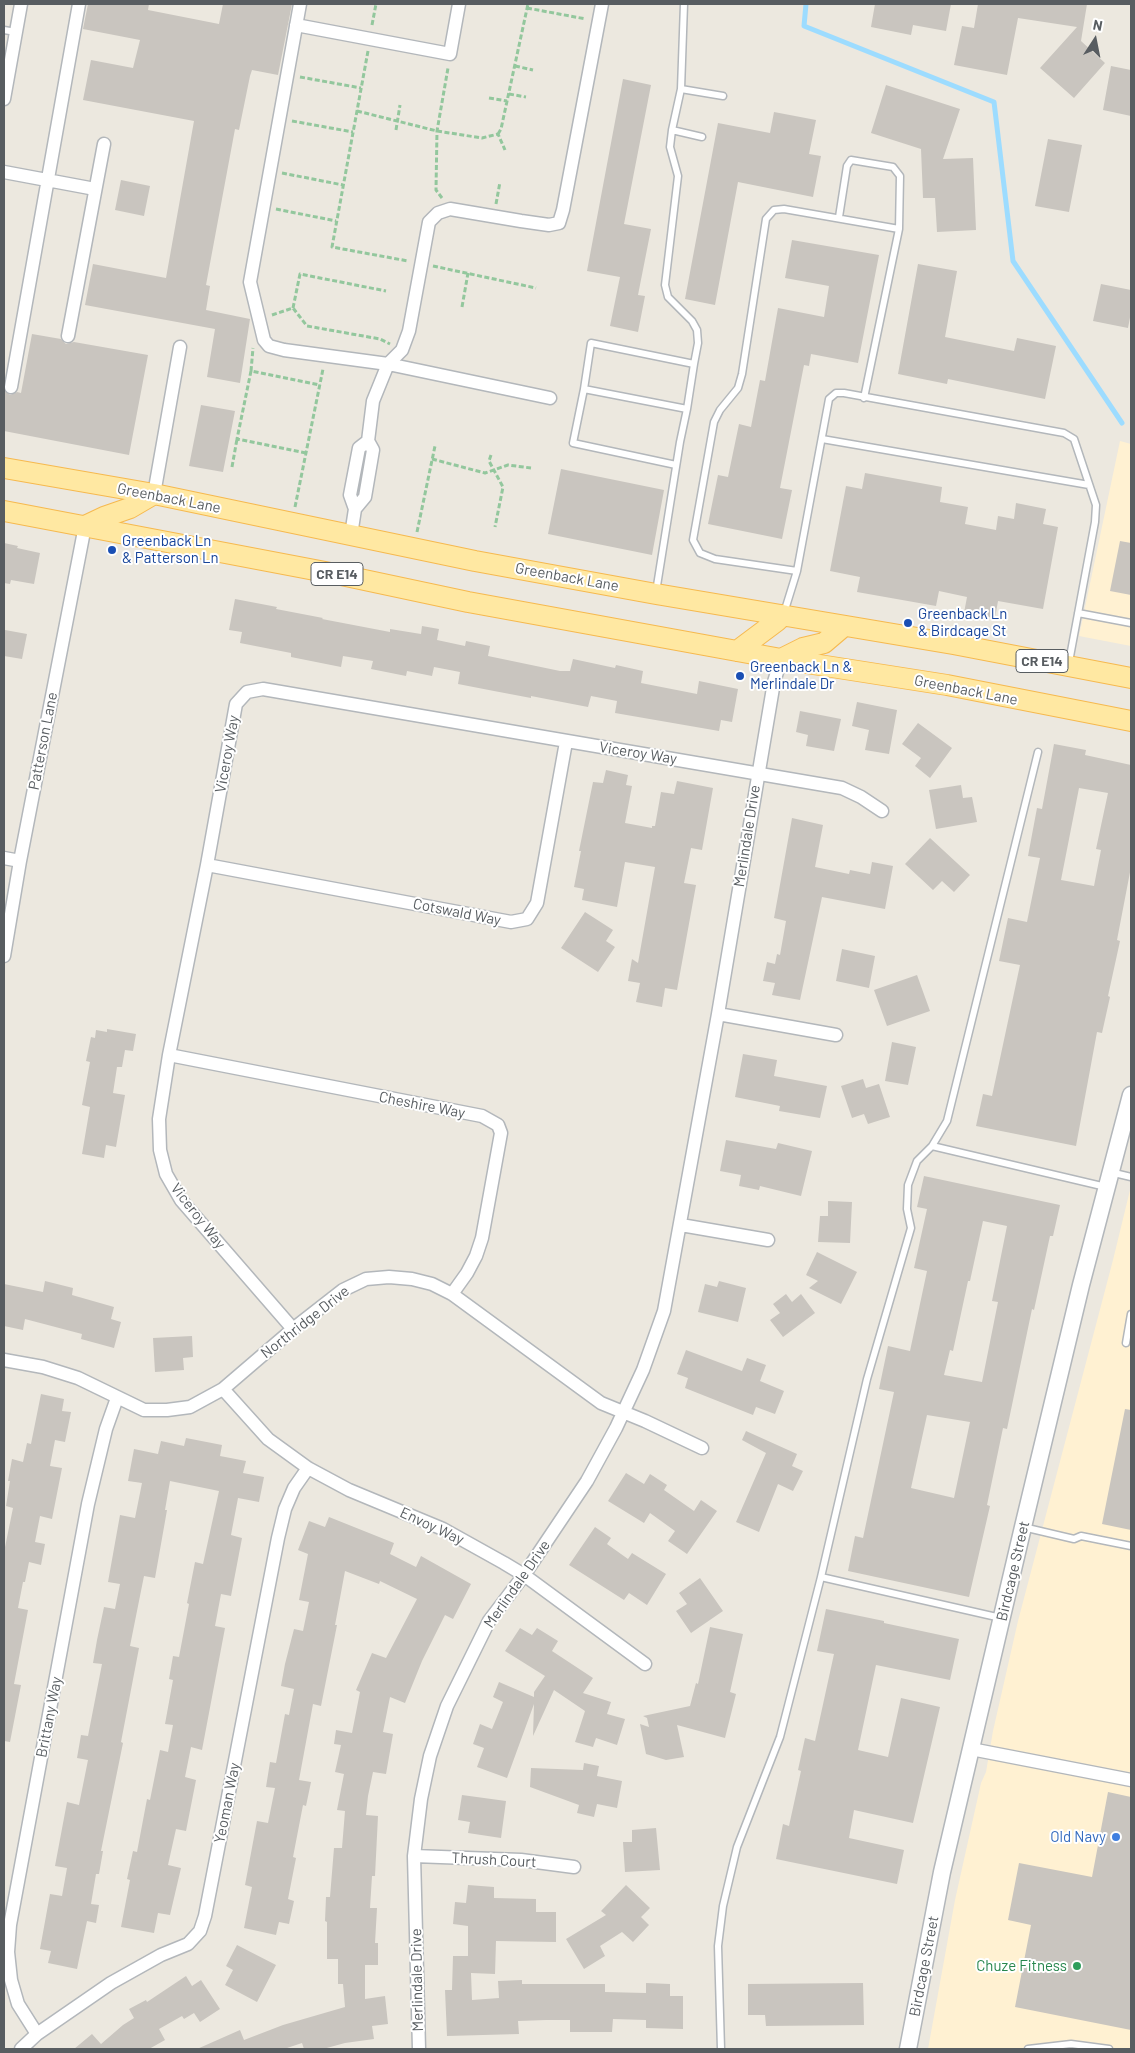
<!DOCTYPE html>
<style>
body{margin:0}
#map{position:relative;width:1135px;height:2053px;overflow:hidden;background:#ece8df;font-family:Barlow,sans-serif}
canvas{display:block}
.frame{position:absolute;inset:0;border:5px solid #585d61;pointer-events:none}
.north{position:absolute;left:1070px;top:15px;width:50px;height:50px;-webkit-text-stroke:4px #fff;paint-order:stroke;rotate:11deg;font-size:14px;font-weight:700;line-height:20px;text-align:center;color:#585d61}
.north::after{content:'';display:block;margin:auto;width:18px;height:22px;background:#585d61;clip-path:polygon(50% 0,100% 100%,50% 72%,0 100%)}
</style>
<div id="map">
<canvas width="1135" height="2053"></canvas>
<div class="frame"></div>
<div class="north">N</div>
</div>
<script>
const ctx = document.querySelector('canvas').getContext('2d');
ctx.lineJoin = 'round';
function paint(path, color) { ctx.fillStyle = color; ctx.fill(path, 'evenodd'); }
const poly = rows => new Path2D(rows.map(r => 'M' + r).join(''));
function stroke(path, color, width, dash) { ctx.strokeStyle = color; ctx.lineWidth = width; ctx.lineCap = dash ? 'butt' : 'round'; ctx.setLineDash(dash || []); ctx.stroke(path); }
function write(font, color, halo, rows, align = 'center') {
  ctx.font = font + ' Barlow,sans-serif'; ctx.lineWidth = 4; ctx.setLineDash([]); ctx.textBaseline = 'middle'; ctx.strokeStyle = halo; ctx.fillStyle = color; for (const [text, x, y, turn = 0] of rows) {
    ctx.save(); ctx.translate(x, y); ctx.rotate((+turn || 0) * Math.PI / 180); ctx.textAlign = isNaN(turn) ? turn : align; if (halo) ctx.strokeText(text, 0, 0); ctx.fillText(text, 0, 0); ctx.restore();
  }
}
const commercial = poly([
 [1120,441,1131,444,1131,646,1079,636],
 [1131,1186,1131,2049,928,2049,955,1900,981,1783,986,1772,993,1731,1018,1621,1113,1260]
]);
const stream = poly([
 [806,4,804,26,994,102,1013,261,1122,423]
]);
const building = poly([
 [88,4,149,4,148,10,219,24,223,4,292,4,278,75,252,70,250,76,239,130,235,129,206,285,210,286,206,310,250,319,240,383,207,377,215,329,85,305,93,264,166,278,194,121,83,100,91,60,133,68,140,40,83,29],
 [875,4,951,4,946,31,913,25,911,35,871,27],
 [978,4,1087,4,1081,41,1105,63,1074,98,1040,68,1077,27,1018,18,1007,75,954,65,962,26,974,28],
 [1111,66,1131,70,1131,116,1103,110],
 [623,79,651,85,624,224,651,229,638,295,645,296,638,332,610,326,620,277,587,271],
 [886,85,960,109,943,159,973,158,976,230,937,232,935,198,923,198,921,149,871,133],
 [774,112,816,120,809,154,821,156,813,197,738,182,715,305,685,299,718,123,770,133],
 [1048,139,1082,145,1069,212,1035,206],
 [121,180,150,186,144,216,115,210],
 [792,240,879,255,858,363,811,354,809,366,804,365,780,488,792,490,782,539,708,524,718,475,728,477,739,424,751,427,760,380,765,381,778,308,824,317,829,286,785,278],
 [918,264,957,271,945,337,1014,351,1017,338,1056,346,1045,399,948,379,947,384,898,374],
 [1101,284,1131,290,1131,312,1128,328,1093,321],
 [32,334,61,339,66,344,74,342,148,355,129,455,4,431,4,390,10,395,17,392,21,393],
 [201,405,235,411,223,472,189,466],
 [561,469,664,490,652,555,548,534],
 [865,473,942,487,940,502,968,507,965,524,996,530,998,516,1014,519,1016,503,1046,509,1043,524,1058,527,1043,609,998,601,995,618,964,613,967,597,939,591,936,606,857,592,860,577,830,571,846,486,862,489],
 [1120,541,1131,543,1131,595,1110,591],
 [4,543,18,546,17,548,40,553,34,584,11,580,10,584,4,583],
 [235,599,277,607,276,609,323,618,322,619,390,632,390,629,421,634,422,626,439,629,437,640,465,646,466,641,490,646,488,656,560,671,570,671,573,659,615,668,616,665,643,671,641,683,697,694,699,681,738,689,732,722,721,720,719,731,615,713,617,701,591,696,588,707,531,696,531,698,494,691,458,684,460,672,434,667,432,676,407,671,406,676,371,669,373,661,343,656,341,667,291,657,291,653,240,643,242,632,229,630],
 [5,630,27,634,22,659,4,656],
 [857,702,897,710,889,754,865,750,869,730,852,726],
 [800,711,841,719,834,751,806,746,808,735,796,732],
 [918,723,952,748,930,778,915,766,921,758,902,744],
 [1054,744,1086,750,1085,755,1131,765,1131,867,1117,940,1120,941,1108,996,1110,997,1102,1033,1097,1032,1076,1146,976,1126,983,1094,992,1096,1020,965,999,961,1008,918,1027,922,1040,858,1028,856,1037,808,1042,809],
 [1079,788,1108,793,1096,849,1101,850,1094,886,1061,880],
 [606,770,628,775,626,785,632,786,625,823,652,828,652,826,655,826,661,792,674,794,677,781,713,788,702,850,691,848,684,883,696,885,677,990,665,988,662,1007,636,1002,640,983,628,981,632,959,638,963,655,867,625,862,617,907,582,900,584,889,574,887,581,851,579,851,593,782,603,783],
 [961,785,963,798,972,797,977,822,936,829,929,790],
 [792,818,823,825,815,867,849,874,850,870,870,874,872,862,893,866,885,909,822,897,800,1000,772,995,775,983,763,981,767,962,775,964,777,954,780,955,786,921,774,918],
 [930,838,970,875,954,892,942,881,933,890,905,864],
 [585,912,613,930,606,941,615,947,598,972,561,948],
 [842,949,875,956,869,988,836,981],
 [917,975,930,1011,887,1026,874,990],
 [107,1029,136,1034,133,1051,125,1050,122,1067,117,1067,113,1093,125,1095,116,1147,106,1145,104,1158,82,1154,90,1107,82,1105,90,1062,86,1061,91,1037,95,1038,96,1030,107,1032],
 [892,1042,916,1047,908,1085,885,1081],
 [743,1054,777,1060,774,1076,827,1086,820,1118,779,1111,780,1106,735,1097],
 [863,1079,866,1088,879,1084,890,1117,868,1124,864,1114,852,1118,841,1086],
 [726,1140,776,1149,778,1143,812,1151,801,1196,760,1186,759,1190,739,1186,741,1175,720,1171],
 [924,1176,1060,1205,1053,1236,1050,1236,1034,1310,1032,1309,1007,1429,1003,1428,987,1505,990,1506,969,1597,848,1571,855,1536,863,1538,894,1392,879,1389,888,1346,910,1351,927,1271,914,1268,927,1209,917,1207],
 [983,1221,1007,1226,992,1301,998,1302,982,1382,944,1375,950,1350,953,1351,968,1281,970,1281],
 [927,1415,970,1422,954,1498,911,1488],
 [828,1201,852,1202,850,1243,818,1242,820,1216,828,1216],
 [817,1252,857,1272,841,1304,809,1288,818,1281,806,1275],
 [45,1281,73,1288,72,1295,114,1307,111,1319,121,1322,114,1348,81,1339,82,1334,25,1319,23,1330,4,1326,4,1284,43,1292],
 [719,1281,746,1288,738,1322,698,1312,705,1284,717,1287],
 [786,1294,792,1302,801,1294,815,1313,783,1337,770,1320,780,1313,773,1304],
 [192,1336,193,1357,183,1358,184,1370,155,1372,153,1338],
 [686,1350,742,1371,747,1358,766,1365,760,1381,784,1391,775,1414,756,1407,753,1415,685,1388,688,1378,677,1374],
 [41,1394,64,1399,62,1411,71,1412,65,1442,55,1440,50,1466,62,1468,52,1519,40,1516,35,1542,45,1544,41,1565,29,1562,25,1582,23,1582,18,1608,28,1610,14,1684,21,1685,10,1742,4,1741,4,1552,13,1508,6,1506,10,1481,8,1481,12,1459,23,1462,27,1443,31,1444],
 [1125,1409,1131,1410,1131,1530,1102,1524],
 [746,1431,797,1454,792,1466,803,1471,793,1491,778,1484,759,1532,736,1522,766,1453,742,1440],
 [186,1438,222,1445,220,1456,246,1461,243,1473,264,1477,259,1502,238,1498,231,1535,242,1538,231,1596,221,1594,215,1626,225,1628,202,1750,191,1747,185,1777,196,1780,186,1831,176,1829,168,1865,181,1868,170,1915,158,1913,154,1933,121,1927,130,1880,127,1879,133,1851,137,1852,147,1799,150,1800,160,1750,168,1752,173,1725,165,1724,173,1680,169,1679,173,1656,179,1657,189,1604,187,1603,195,1562,203,1564,219,1491,170,1481,165,1510,167,1510,155,1578,144,1576,130,1646,139,1648,121,1742,123,1743,101,1851,103,1851,99,1874,96,1874,91,1904,99,1905,96,1923,87,1921,77,1969,48,1963,51,1951,40,1949,50,1894,62,1896,67,1868,55,1866,67,1802,79,1805,88,1760,77,1758,81,1735,88,1736,102,1664,93,1663,97,1640,104,1607,115,1609,120,1584,108,1582,120,1515,135,1518,142,1483,128,1481,134,1449,158,1454,161,1441,184,1446],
 [626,1473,644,1484,650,1474,667,1485,664,1490,694,1511,701,1500,717,1511,687,1554,668,1541,675,1531,650,1513,644,1523,608,1501],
 [329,1517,394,1543,390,1554,416,1567,421,1556,471,1584,453,1619,445,1615,422,1661,405,1703,390,1697,383,1732,393,1734,386,1774,373,1772,368,1796,366,1815,378,1816,375,1876,372,1876,370,1908,377,1908,375,1943,378,1943,378,1965,365,1965,365,1999,385,1996,388,2024,372,2026,374,2039,345,2043,323,2049,304,2049,302,2043,284,2049,197,2049,240,2030,244,2040,283,2025,345,2007,343,1984,338,1984,338,1959,327,1959,327,1922,325,1921,326,1897,330,1897,334,1848,342,1848,345,1811,337,1810,344,1774,335,1772,341,1745,334,1744,336,1730,352,1733,360,1692,356,1690,372,1653,386,1658,417,1599,380,1581,379,1584,345,1571,335,1625,337,1625,321,1706,313,1704,299,1780,311,1782,306,1806,303,1805,293,1857,296,1858,288,1899,294,1901,289,1924,279,1922,276,1935,244,1928,252,1887,245,1885,257,1821,268,1823,275,1788,266,1787,270,1762,276,1763,285,1714,289,1715,294,1689,281,1686,285,1664,294,1629,303,1631,309,1602,299,1600,308,1554,298,1550,309,1521,325,1527],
 [595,1527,611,1538,607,1544,628,1559,632,1553,666,1574,647,1605,629,1593,624,1600,569,1565],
 [700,1578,723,1611,691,1633,676,1611,687,1604,679,1593],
 [826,1609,884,1621,884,1623,959,1639,950,1680,876,1665,858,1750,888,1757,901,1698,940,1707,913,1823,854,1810,849,1838,904,1850,897,1884,776,1859,783,1824,789,1826,801,1771,798,1770,805,1738,815,1741,834,1654,817,1651],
 [710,1627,743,1634,730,1692,736,1694,725,1738,677,1725,684,1757,666,1760,646,1754,640,1724,649,1727,647,1718,643,1716,690,1706,696,1683,698,1684],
 [520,1628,532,1635,537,1628,558,1641,552,1651,593,1678,583,1693,611,1702,607,1714,625,1719,617,1745,596,1738,593,1747,575,1742,585,1711,554,1690,533,1736,534,1704,507,1778,477,1767,484,1748,473,1744,480,1724,492,1729,503,1702,493,1697,499,1682,534,1697,534,1692,545,1676,505,1651],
 [584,1763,599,1766,597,1776,622,1781,617,1808,597,1804,594,1817,577,1813,579,1805,530,1787,531,1768,583,1770],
 [1108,1792,1131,1797,1131,2030,1015,2007,1031,1925,1008,1920,1019,1863,1092,1877],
 [462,1795,506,1801,501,1838,468,1833,470,1822,458,1820],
 [656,1828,660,1870,625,1872,623,1842,632,1842,632,1830],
 [468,1885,494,1887,494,1898,536,1899,536,1912,556,1912,556,1942,496,1941,495,1974,471,1973,472,2000,499,1998,498,1981,522,1980,522,1984,605,1984,605,1992,646,1993,646,1983,670,1984,670,1996,683,1996,683,2029,646,2028,646,2020,613,2019,612,2032,570,2032,570,2020,546,2020,518,2021,519,2034,447,2036,445,1990,452,1990,453,1956,468,1956,468,1926,453,1924,455,1902,466,1903],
 [626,1885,650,1908,641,1917,649,1925,633,1942,622,1932,600,1946,605,1956,584,1969,566,1939,606,1915,601,1911],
 [237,1945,276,1965,257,2002,225,1985,233,1970,226,1966],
 [186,1976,192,1986,201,1980,220,2009,200,2022,194,2013,184,2019,182,2016,159,2029,165,2040,149,2049,74,2049,92,2034,101,2044,123,2025,134,2018,129,2009,146,2000,147,2002],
 [863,1983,864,2025,766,2026,765,2015,748,2015,748,1984]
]);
const path = poly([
 [527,8,586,19],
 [372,25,376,4],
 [368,51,332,247,408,261],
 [515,66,533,70],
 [300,77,361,88],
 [509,94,526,97],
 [489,98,507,101],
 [357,111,437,131,482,138,498,134,505,150],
 [292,121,353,132],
 [396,130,400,105],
 [498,134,501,129,528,4],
 [282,173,343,185],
 [442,198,436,190,437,131,448,68],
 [496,204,500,182],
 [276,209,336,221],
 [433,266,536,288],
 [462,307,468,273],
 [293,308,300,274,386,291],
 [272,315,293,308,307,326,380,339,390,344],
 [251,371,253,348],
 [306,453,237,439,251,371,320,385],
 [491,455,489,461,503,487,495,527],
 [432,459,485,473,508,465,531,468],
 [232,467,237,439],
 [295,507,323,369],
 [417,532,435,446]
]);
const service = poly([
 [4,30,16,32],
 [681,89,684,4],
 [672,130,702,137],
 [839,217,847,166,851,160,893,167,900,176,899,229,864,398],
 [694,364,698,343,697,330,692,321,668,297,665,285,678,176,670,147,672,130,681,89,723,96],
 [584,389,573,443,676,465],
 [822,439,1089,485],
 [797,571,715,559,700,553,693,540,714,422,720,410,738,388,742,374,766,219,774,210,784,209,899,229],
 [656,592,680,442,687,409,584,389,591,343,694,364,687,409],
 [784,613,797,571,829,399,836,393,844,393,1064,433,1074,439,1096,505,1095,522,1069,662],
 [1078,613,1131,623],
 [932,1146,1106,1187],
 [1110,1172,1131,1177],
 [1126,1343,1131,1314],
 [1023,1527,1074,1539,1081,1536,1131,1546],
 [821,1577,1001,1618],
 [721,2049,718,1946,723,1906,737,1847,780,1737,821,1577,867,1379,911,1228,907,1209,908,1185,917,1161,932,1146,947,1121,1038,752],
 [1028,2049,1071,2044,1109,2049]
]);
const minor = poly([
 [300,4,250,282,264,340,269,346,284,350,388,364,550,398],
 [296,25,450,54,459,4],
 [4,99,21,4],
 [4,172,95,189],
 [68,336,104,144],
 [11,387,79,4],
 [154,494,180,347],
 [355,509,365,497,373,450,368,441,373,401,388,364,402,350,409,331,429,222,438,213,450,209,521,221,549,225,559,223,563,210,602,4],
 [351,535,355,509,350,495,359,448,368,441],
 [4,858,20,861],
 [207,865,511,922,527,919,537,903,566,742],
 [4,956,20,861,85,526],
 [718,1014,836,1035],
 [169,1055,482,1116,498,1125,501,1133,482,1238,476,1256,467,1273,452,1294],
 [681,1225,768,1240],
 [293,1329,181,1200,166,1174,160,1150,159,1119,169,1055,207,865,236,704,247,692,263,689,842,788,861,797,882,811],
 [4,1360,43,1367,78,1378,144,1410,167,1410,190,1407,223,1389,293,1329,343,1290,366,1279,389,1277,412,1279,432,1284,452,1294,601,1403,645,1421,702,1448],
 [223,1389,268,1439,308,1468,349,1490,443,1529,504,1563,524,1575,645,1664],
 [971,1749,1131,1780],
 [414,1856,521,1860,574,1867],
 [37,2034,18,2004,11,1980,8,1952,10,1925,88,1504,106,1429,117,1398],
 [21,2049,37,2034,111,1983,161,1955,188,1944,200,1931,205,1916,278,1538,285,1509,294,1488,308,1468],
 [419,2049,414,1856,421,1799,430,1756,447,1706,489,1621,524,1575,587,1481,616,1428,643,1370,664,1311,718,1014,774,682,781,659]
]);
const tertiary = poly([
 [908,2049,942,1872,1023,1527,1081,1285,1131,1095]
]);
const primary = poly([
 [4,468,154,494,475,561,656,594,953,644,1131,678],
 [4,511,341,575,468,602,781,659,947,685,1131,721],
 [85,526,104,517,130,508,154,494],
 [737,651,777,621,783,615],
 [781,659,803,648,824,643,844,626]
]);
const markers = [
 [112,550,5,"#1a4fb4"],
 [908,623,5,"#1a4fb4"],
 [740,676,5,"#1a4fb4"],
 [1116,1837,5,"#3f7fe0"],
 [1077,1966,5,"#2e9e5b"]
];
const shields = [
 [337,574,52],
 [1042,661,52]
];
const shieldNames = [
 ["CR E14",337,574],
 ["CR E14",1042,661]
];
const streetNames = [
 ["Greenback Lane",169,498,11],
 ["Greenback Lane",567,577,10],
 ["Greenback Lane",966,690,11],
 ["Patterson Lane",43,741,-79],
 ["Viceroy Way",638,753,9],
 ["Viceroy Way",227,754,-80],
 ["Merlindale Drive",747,836,-81],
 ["Cotswald Way",457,912,11],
 ["Cheshire Way",422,1105,11],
 ["Viceroy Way",198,1216,52],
 ["Northridge Drive",305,1322,-38],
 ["Envoy Way",432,1526,25],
 ["Birdcage Street",1013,1571,-77],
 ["Merlindale Drive",517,1584,-55],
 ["Brittany Way",49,1717,-79],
 ["Yeoman Way",227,1803,-79],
 ["Thrush Court",494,1860,3],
 ["Birdcage Street",924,1966,-79],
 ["Merlindale Drive",417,1980,-91]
];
const transitNames = [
 ["Greenback Ln",122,541],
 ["& Patterson Ln",122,558],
 ["Greenback Ln",918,614],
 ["& Birdcage St",918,631],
 ["Greenback Ln &",750,667],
 ["Merlindale Dr",750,684]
];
const shopNames = [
 ["Old Navy",1106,1837]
];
const leisureNames = [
 ["Chuze Fitness",1067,1966]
];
paint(commercial, '#fff1d2');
stroke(stream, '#9ddcff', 5);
paint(building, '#c9c5bf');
stroke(service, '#b3b7bb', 9);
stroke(minor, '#b3b7bb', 15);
stroke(tertiary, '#b3b7bb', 19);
stroke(primary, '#f6b94f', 22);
stroke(path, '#93c79d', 3, [5, 2.5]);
stroke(service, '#fff', 6);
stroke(minor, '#fff', 12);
stroke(tertiary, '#fff', 16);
stroke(primary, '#ffe8a2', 20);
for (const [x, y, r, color] of markers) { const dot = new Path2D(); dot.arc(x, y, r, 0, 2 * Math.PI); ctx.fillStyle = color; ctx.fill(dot); stroke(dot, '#fff', 2); }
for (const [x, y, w] of shields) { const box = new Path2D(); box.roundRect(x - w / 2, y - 11.5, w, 23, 4); ctx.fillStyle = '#fff'; ctx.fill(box); stroke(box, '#585d61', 1); }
write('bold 14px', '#585d61', null, shieldNames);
write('15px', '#585d61', '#fff', streetNames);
write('15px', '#164399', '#fff', transitNames, 'left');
write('15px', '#366cbe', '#fff', shopNames, 'right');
write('15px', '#27864d', '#fff', leisureNames, 'right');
</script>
